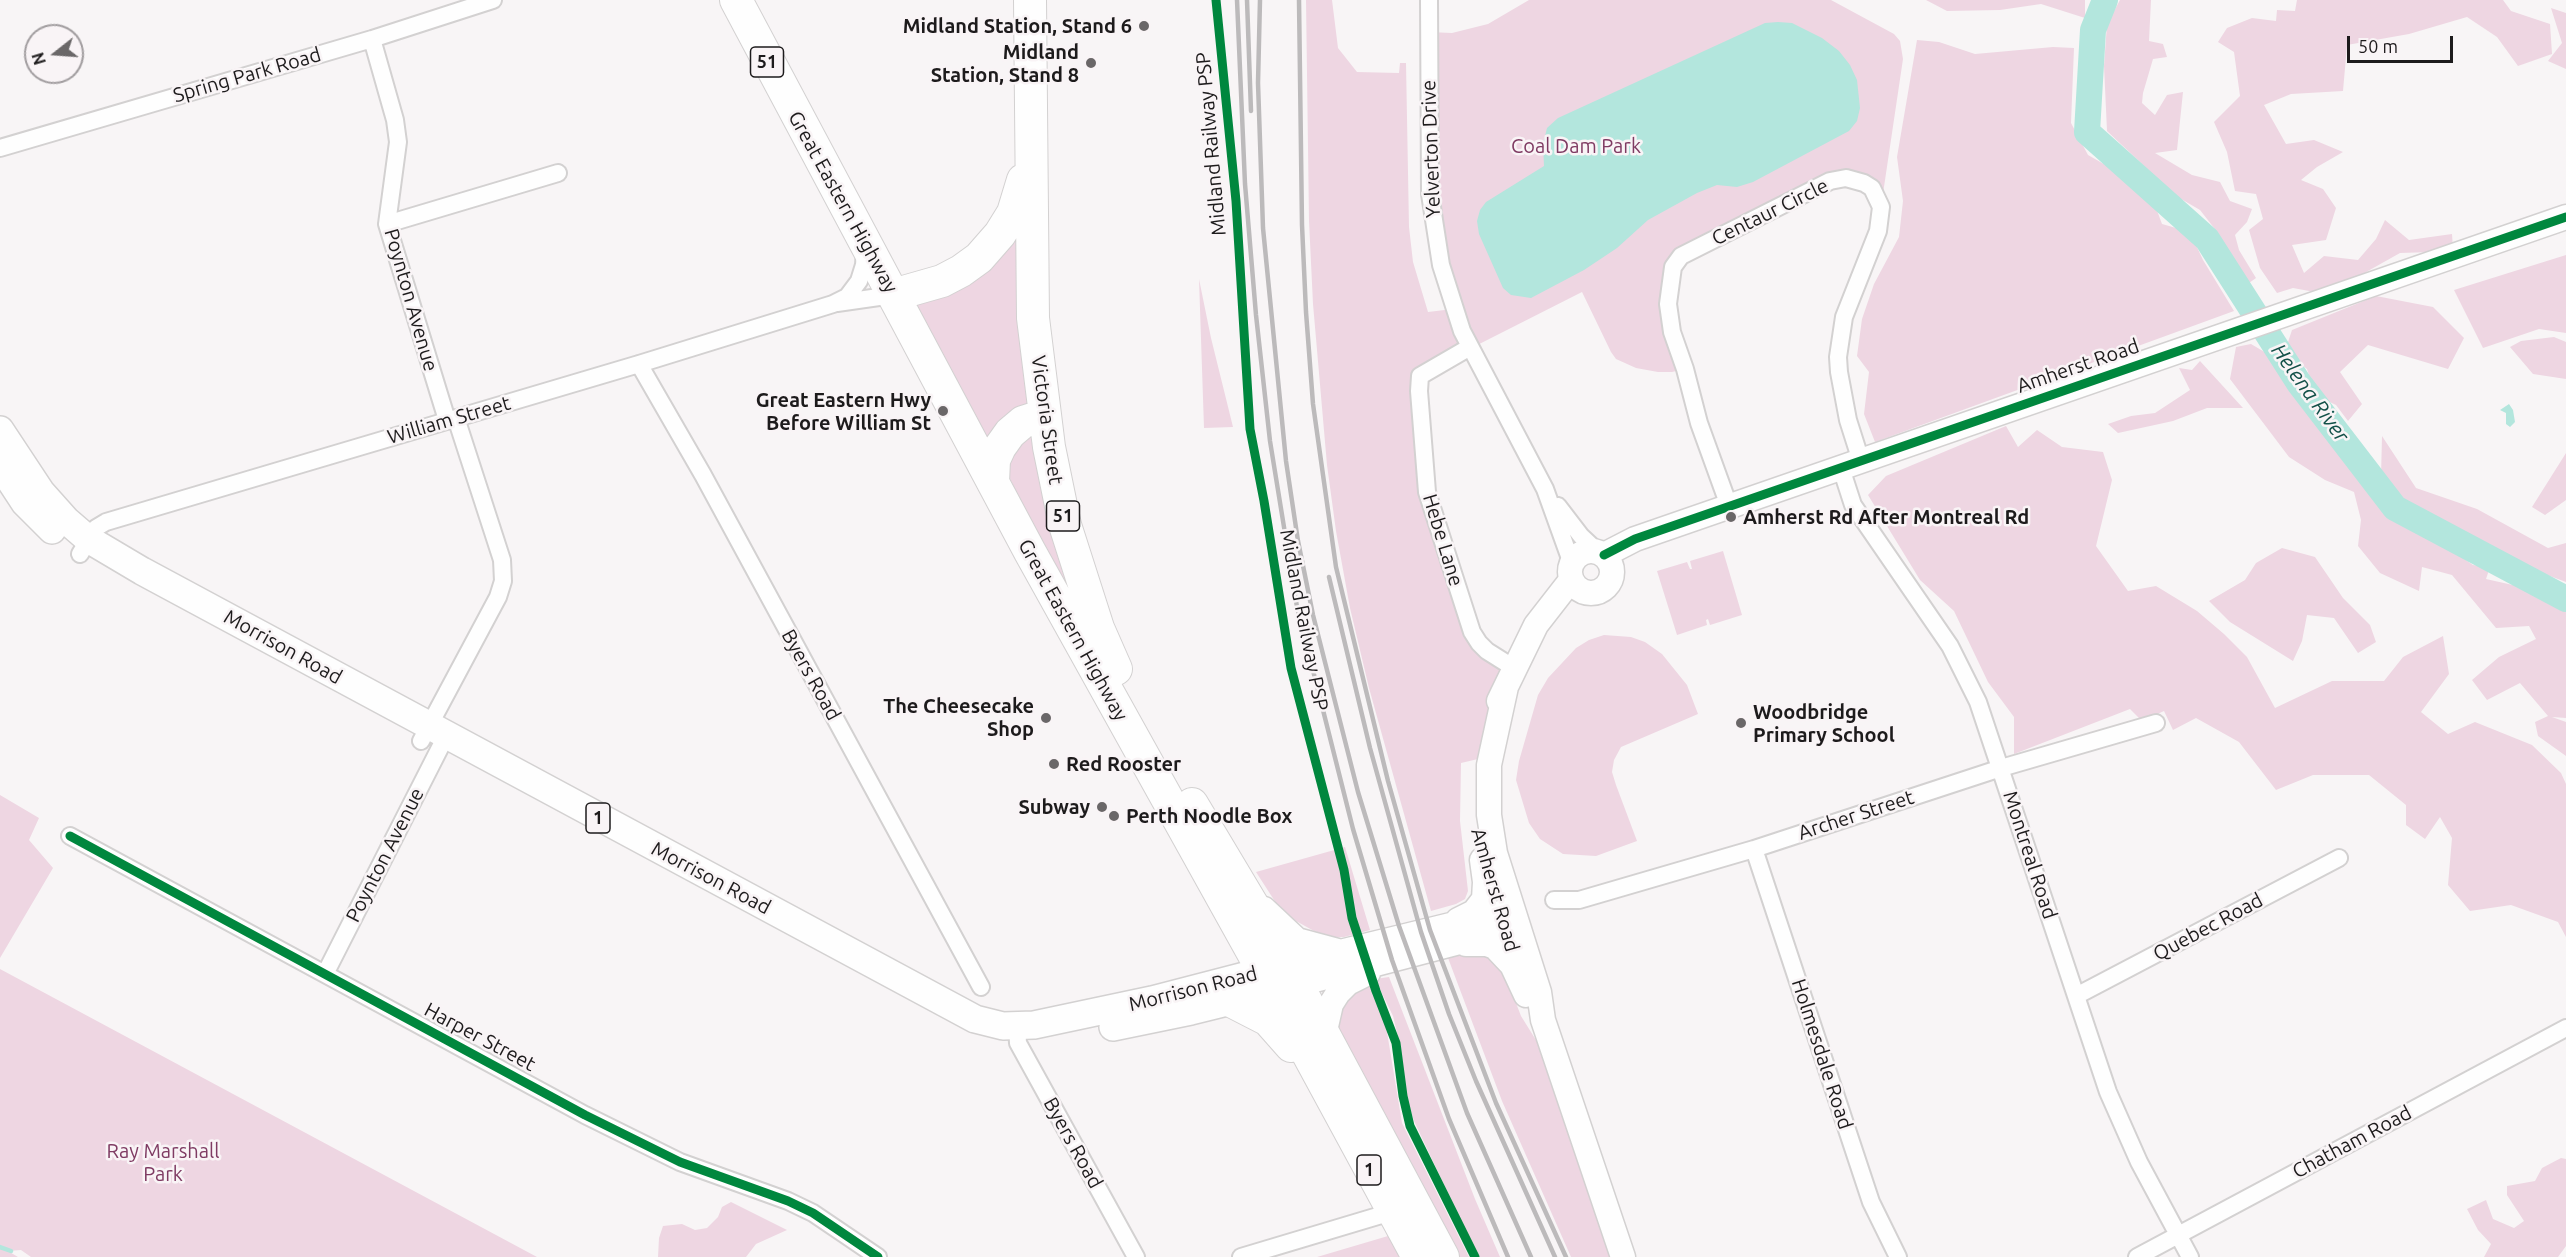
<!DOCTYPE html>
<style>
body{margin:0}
#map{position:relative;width:2566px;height:1257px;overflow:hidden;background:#f8f5f6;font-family:Ubuntu,sans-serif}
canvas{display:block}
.north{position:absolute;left:24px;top:24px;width:60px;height:60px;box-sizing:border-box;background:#f9f4f6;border:2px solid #a19d9f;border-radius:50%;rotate:253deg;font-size:16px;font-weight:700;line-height:24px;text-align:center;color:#1d1b1c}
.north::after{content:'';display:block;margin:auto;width:21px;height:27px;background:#6a6768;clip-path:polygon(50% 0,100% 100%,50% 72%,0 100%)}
.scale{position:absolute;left:2347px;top:36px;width:106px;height:27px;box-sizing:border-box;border:3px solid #1d1b1c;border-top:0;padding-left:8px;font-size:18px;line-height:21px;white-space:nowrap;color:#1d1b1c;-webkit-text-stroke:4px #f9f4f6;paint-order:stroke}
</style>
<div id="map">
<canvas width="2566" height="1257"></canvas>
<div class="north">N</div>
<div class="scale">50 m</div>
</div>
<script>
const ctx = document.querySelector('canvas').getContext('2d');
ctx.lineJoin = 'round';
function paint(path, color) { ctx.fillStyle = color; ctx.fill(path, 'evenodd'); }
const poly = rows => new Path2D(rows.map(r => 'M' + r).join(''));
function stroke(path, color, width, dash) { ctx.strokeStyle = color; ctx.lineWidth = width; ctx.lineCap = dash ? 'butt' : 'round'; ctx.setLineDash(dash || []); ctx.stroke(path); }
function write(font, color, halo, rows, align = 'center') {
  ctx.font = font + ' Ubuntu,sans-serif'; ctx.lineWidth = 5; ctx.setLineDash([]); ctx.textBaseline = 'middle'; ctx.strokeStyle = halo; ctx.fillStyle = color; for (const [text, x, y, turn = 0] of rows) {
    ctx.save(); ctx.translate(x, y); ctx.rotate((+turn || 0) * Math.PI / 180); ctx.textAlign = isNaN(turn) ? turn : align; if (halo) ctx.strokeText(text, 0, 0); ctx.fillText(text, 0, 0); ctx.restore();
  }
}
const green = poly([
 [1306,0,1332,0,1338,48,1357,72,1399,73,1400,63,1406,63,1409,227,1413,262,1428,312,1453,309,1441,265,1429,32,1452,33,1488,24,1529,0,1831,0,1894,34,1900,41,1903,59,1881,207,1878,197,1846,178,1681,256,1671,274,1685,369,1672,372,1658,372,1636,368,1616,359,1611,352,1582,292,1424,372,1427,492,1472,632,1514,668,1478,759,1461,763,1460,821,1468,891,1465,899,1456,904,1431,911,1369,688,1350,608,1336,531,1327,465,1313,304,1309,221],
 [1926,0,2085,0,2085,18,2041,4,2000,10,1947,11],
 [2120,0,2151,0,2149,41,2163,44,2167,57,2153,59,2143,93,2142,103,2155,115,2167,95,2183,92,2177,150,2155,153,2192,175,2220,182,2230,201,2252,209,2247,222,2235,235,2239,250,2256,278,2249,283,2218,233,2200,210,2176,196,2107,131,2104,66,2107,24],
 [2297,0,2503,0,2511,11,2550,24,2552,54,2518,66,2497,37,2467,17,2409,34,2347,45,2343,91,2291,94,2264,105,2286,144,2314,140,2343,152,2317,167,2301,180,2323,189,2336,208,2326,240,2292,245,2304,273,2324,256,2358,260,2376,239,2385,220,2409,240,2452,234,2453,249,2432,252,2400,253,2359,276,2320,293,2293,288,2277,293,2260,268,2249,230,2263,219,2256,194,2235,191,2227,152,2214,122,2240,96,2234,52,2218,42,2227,28,2252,18,2276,21,2277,10,2295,11],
 [2551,8,2566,13,2566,69,2548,61,2562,43],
 [1917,40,1939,42,1975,54,2053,47,2074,48,2071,123,2088,155,2130,179,2152,197,2162,224,2190,232,2203,260,2234,311,1875,442,1864,414,1869,372,1857,356,1862,319,1874,284,1899,237,1903,201,1897,157],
 [1018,210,1035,414,994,454,899,296,926,290],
 [2566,255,2566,333,2539,329,2483,348,2454,290],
 [1199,279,1211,338,1233,427,1204,428],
 [2376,296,2433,307,2464,338,2448,369,2368,345,2340,372,2362,404,2348,421,2336,405,2315,395,2307,369,2285,351,2292,330],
 [2554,337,2566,342,2566,379,2533,374,2510,347,2521,341],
 [2251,344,2273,357,2299,397,2352,465,2406,526,2444,545,2473,565,2490,567,2486,579,2526,588,2566,610,2566,718,2552,717,2566,722,2566,756,2538,736,2535,722,2548,716,2520,683,2487,700,2472,680,2499,657,2536,639,2529,626,2496,628,2452,575,2422,567,2419,591,2380,573,2358,546,2361,520,2354,492,2325,480,2289,457,2230,379,2236,347],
 [2200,361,2243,408,2207,408,2173,421,2118,433,2108,424,2131,416,2155,413,2190,390,2179,368,2192,370],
 [1030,426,1072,583,1060,589,1037,533,1005,469],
 [2006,426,2018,447,2037,430,2062,447,2103,452,2112,480,2096,546,2128,591,2156,586,2197,611,2224,634,2247,657,2275,708,2332,681,2384,681,2403,657,2443,636,2449,674,2421,712,2448,734,2475,722,2532,745,2561,773,2566,784,2566,937,2558,922,2511,905,2470,911,2448,885,2452,838,2440,817,2425,839,2406,825,2406,805,2369,775,2313,775,2276,790,2239,742,2196,718,2173,730,2164,711,2142,721,2130,709,2014,754,2014,717,1988,682,1954,611,1920,580,1868,495,1886,476],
 [2382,436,2416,488,2477,509,2548,548,2566,543,2566,582,2512,562,2464,539,2412,510,2381,477],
 [2566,453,2566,500,2545,515,2532,507],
 [2282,548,2315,557,2343,598,2370,625,2376,642,2358,653,2334,618,2307,615,2302,641,2293,661,2230,622,2209,601,2245,580,2256,563],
 [1723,551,1742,615,1710,625,1708,619,1706,620,1707,625,1677,635,1657,571,1687,562,1690,569,1692,569,1690,561],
 [1604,635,1631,637,1645,642,1662,654,1687,685,1698,714,1621,747,1614,760,1612,772,1616,785,1637,841,1596,856,1563,854,1540,839,1529,823,1516,780,1519,761,1538,695,1548,678,1576,648,1589,640],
 [0,795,39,818,29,840,53,868,0,958],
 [1345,847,1370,930,1344,937,1332,937,1314,931,1296,921,1276,903,1256,872],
 [1465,952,1493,953,1506,977,1521,1016,1544,1053,1613,1257,1571,1257,1502,1101,1448,958],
 [0,969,537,1257,31,1257,21,1250,8,1251,18,1257,0,1257],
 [1389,977,1475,1199,1500,1257,1478,1257,1414,1121,1405,1092,1400,1045,1393,1016,1375,979],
 [1367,979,1386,1026,1402,1123,1469,1257,1451,1257,1347,1064,1334,1010],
 [2561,1158,2566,1159,2566,1246,2558,1257,2484,1257,2491,1244,2478,1230,2467,1209,2486,1200,2493,1219,2514,1228,2524,1221,2507,1195,2507,1186,2535,1181,2542,1168],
 [731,1202,787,1230,756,1244,746,1257,658,1257,659,1238,663,1226,682,1224,695,1230,707,1228,718,1217,722,1207],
 [1388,1236,1400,1257,1317,1257]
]);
const water = poly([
 [1778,22,1792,23,1822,38,1839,51,1850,65,1857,80,1860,108,1857,121,1849,131,1753,182,1737,187,1717,185,1697,193,1648,220,1617,248,1584,270,1531,298,1511,295,1503,288,1479,234,1477,221,1480,210,1486,202,1544,166,1543,144,1547,128,1558,118,1765,23],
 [2509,404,2513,410,2515,422,2510,427,2506,424,2506,413,2500,410]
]);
const stream = poly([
 [0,1247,11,1251]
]);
const river = poly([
 [2105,0,2093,30,2087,132,2207,239,2299,383,2395,508,2566,599]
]);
const street = poly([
 [1429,0,1430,194,1441,265,1462,331,1545,489,1572,564],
 [372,39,395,120,398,142,387,224,447,420],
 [0,148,372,39,493,0],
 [387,224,558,173],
 [837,303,893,295],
 [1470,347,1420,376,1419,391,1427,492,1472,632,1479,643,1487,651,1514,668],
 [639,364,703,475,981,987],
 [1841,468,1853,505,1950,646,1978,702,2108,1092,2139,1162,2190,1257],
 [1558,506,1581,536,1597,551],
 [1729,506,1699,423,1685,369,1672,332,1668,304,1673,267,1681,256,1830,181,1846,178,1864,183,1872,188,1881,207,1878,231,1844,317,1838,357,1839,372,1848,420,1861,461],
 [80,554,96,528,106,522,639,364,833,304,847,297,859,281,864,265,865,250],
 [421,741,498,597,503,581,502,560,456,418],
 [70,836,585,1115,680,1162,788,1201,813,1213,878,1257],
 [1754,849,1871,1202,1898,1257],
 [1554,900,1579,900,1754,849,2001,768,2156,723],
 [325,974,446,736],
 [2076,996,2339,858],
 [1017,1027,1018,1043,1136,1257],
 [1241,1257,1398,1210],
 [2137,1257,2566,1028]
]);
const secondary = poly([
 '1570 572a21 21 0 1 1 42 0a21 21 0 1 1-42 0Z',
 [1604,555,1635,539,2566,217],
 [1506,687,1489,765,1489,815,1495,853,1539,992,1543,1020,1623,1257],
 [1499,701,1536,625,1571,580],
 [1264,909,1297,940,1338,951],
 [1458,920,1474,912,1484,899,1485,882,1482,860],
 [1466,944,1487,944,1495,947,1512,965,1526,995],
 [1287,965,1512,910],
 [1296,985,1517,927],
 [1324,1035,1331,1004,1338,993,1348,983,1368,973]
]);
const primary = poly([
 [0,430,41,492,66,520,88,539,142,571,975,1019,1003,1026,1034,1025,1152,1000,1283,966],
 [0,465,25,503,52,530],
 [1113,1027,1191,1011,1292,986]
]);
const highway = poly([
 [736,0,1030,552,1263,971,1418,1257],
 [1030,0,1033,318,1049,447,1065,525,1098,628,1116,669],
 [893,295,942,281,961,271,979,258,1000,234,1013,213,1023,180],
 [993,482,994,460,1000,447,1010,433,1023,422,1045,415],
 [1192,804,1274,941,1443,1257],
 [1231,1001,1268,1020,1291,1046]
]);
const rail = poly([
 [1237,0,1245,184,1256,315,1270,441,1297,607,1353,829,1392,960,1449,1119,1508,1257],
 [1247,0,1251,111],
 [1260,0,1258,83,1263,228,1286,461,1298,541,1313,615,1358,792,1399,926,1467,1113,1531,1257],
 [1299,0,1302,225,1306,312,1313,404,1336,567,1388,781,1430,930,1496,1103,1566,1257],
 [1329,577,1370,748,1421,932,1449,1014,1476,1081,1555,1257]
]);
const cycleway = poly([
 [1216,0,1236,201,1250,429,1264,501,1291,668,1344,870,1352,918,1376,991,1396,1043,1403,1096,1410,1126,1475,1257],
 [1604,555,1635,539,2566,217],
 [70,836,585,1115,680,1162,788,1201,813,1213,878,1257]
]);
const markers = [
 [1144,26,6,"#6a6768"],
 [1091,63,6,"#6a6768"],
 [943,411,6,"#6a6768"],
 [1731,517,6,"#6a6768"],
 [1046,718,6,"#6a6768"],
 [1741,723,6,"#6a6768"],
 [1054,764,6,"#6a6768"],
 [1102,807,6,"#6a6768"],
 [1114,816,6,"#6a6768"]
];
const shields = [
 [767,62,33],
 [1063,516,33],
 [598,818,24],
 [1369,1170,24]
];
const shieldNames = [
 ["51",767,62],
 ["51",1063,516],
 ["1",598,818],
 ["1",1369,1170]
];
const poiNames = [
 ["Midland Station, Stand 6",1132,26],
 ["Midland",1079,52],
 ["Station, Stand 8",1079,75],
 ["Great Eastern Hwy",931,400],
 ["Before William St",931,423],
 ["Amherst Rd After Montreal Rd",1743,517,"left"],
 ["The Cheesecake",1034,706],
 ["Shop",1034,729],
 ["Woodbridge",1753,712,"left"],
 ["Primary School",1753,735,"left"],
 ["Red Rooster",1066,764,"left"],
 ["Subway",1090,807],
 ["Perth Noodle Box",1126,816,"left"]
];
const streetNames = [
 ["Spring Park Road",247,75,-16],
 ["Midland Railway PSP",1211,144,-95],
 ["Yelverton Drive",1431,149,-92],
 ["Great Eastern Highway",843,202,61],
 ["Centaur Circle",1770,212,-26],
 ["Poynton Avenue",411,300,74],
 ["Amherst Road",2078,366,-19],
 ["William Street",449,420,-16],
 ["Victoria Street",1047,420,82],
 ["Hebe Lane",1443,540,73],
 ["Midland Railway PSP",1304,620,79],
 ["Great Eastern Highway",1073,630,61],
 ["Morrison Road",283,647,29],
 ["Byers Road",811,675,61],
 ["Archer Street",1856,815,-18],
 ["Poynton Avenue",385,855,-63],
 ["Montreal Road",2030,855,72],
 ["Morrison Road",711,878,28],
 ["Amherst Road",1495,890,74],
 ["Quebec Road",2208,927,-28],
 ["Morrison Road",1193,989,-14],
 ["Harper Street",480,1037,28],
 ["Holmesdale Road",1822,1054,72],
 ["Chatham Road",2352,1142,-28],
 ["Byers Road",1073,1143,61]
];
const parkNames = [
 ["Coal Dam Park",1576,146],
 ["Ray Marshall",163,1151],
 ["Park",163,1174]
];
const waterNames = [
 ["Helena River",2310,393,54]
];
paint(green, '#eed6e2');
paint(water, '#b3e6dd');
stroke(stream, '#b3e6dd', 4.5);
stroke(river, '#b3e6dd', 26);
stroke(street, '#d3d1d1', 20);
stroke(secondary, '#d3d1d1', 27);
stroke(primary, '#d3d1d1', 30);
stroke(highway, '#d3d1d1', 34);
stroke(street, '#fefefe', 16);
stroke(secondary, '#fefefe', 24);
stroke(primary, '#fefefe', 27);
stroke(highway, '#fefefe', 32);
stroke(rail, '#bcbabb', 4.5);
stroke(cycleway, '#00873e', 9);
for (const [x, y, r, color] of markers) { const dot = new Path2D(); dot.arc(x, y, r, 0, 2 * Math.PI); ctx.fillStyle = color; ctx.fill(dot); stroke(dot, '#f9f4f6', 2); }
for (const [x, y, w] of shields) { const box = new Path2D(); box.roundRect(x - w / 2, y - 15, w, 30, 4.5); ctx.fillStyle = '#f9f4f6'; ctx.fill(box); stroke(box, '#1d1b1c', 1.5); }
write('bold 18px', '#1d1b1c', null, shieldNames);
write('bold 20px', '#1d1b1c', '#f9f4f6', poiNames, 'right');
write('20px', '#1d1b1c', '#f9f4f6', streetNames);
write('20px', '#7f3b63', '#f9f4f6', parkNames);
write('italic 21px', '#135149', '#f9f4f6', waterNames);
</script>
